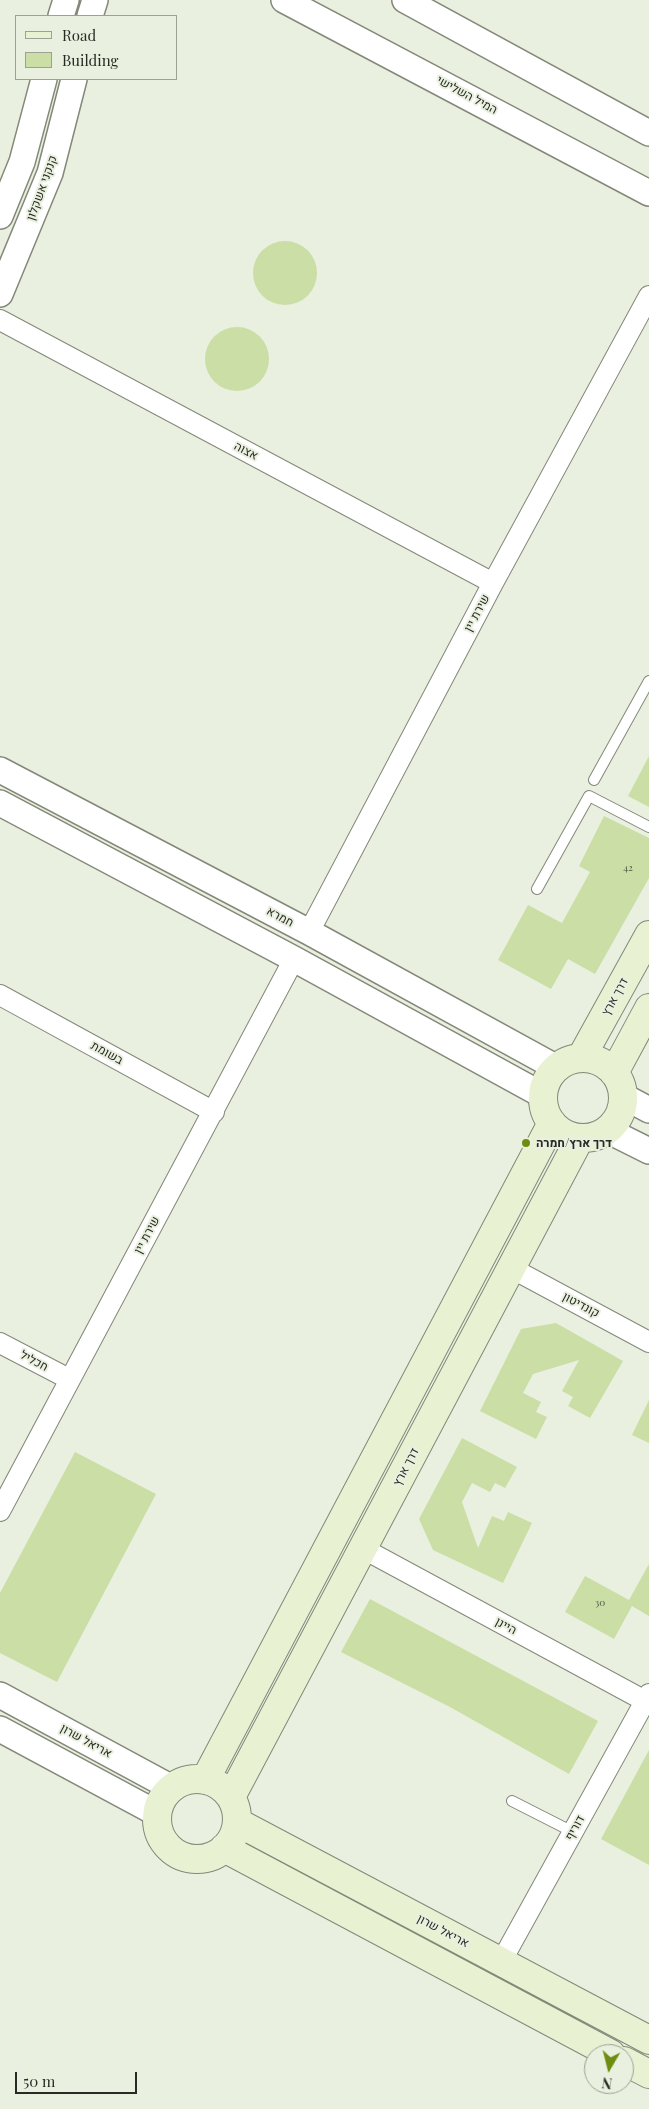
<!DOCTYPE html>
<meta charset="utf-8">
<style>
body{margin:0}
#map{position:relative;width:649px;height:2109px;overflow:hidden;background:#e9f0df;font-family:"Playfair Display",serif}
canvas{display:block}
.legend{position:absolute;left:15px;top:15px;width:162px;height:65px;box-sizing:border-box;background:#e9f0df;border:1px solid #9ca194;margin:0;padding:6px 9px;list-style:none;font-size:15px;color:#282b24}
.legend li{display:flex;align-items:center;gap:10px;height:25px}
.legend b{width:25px;border:1px solid #9ca194}
.north{position:absolute;left:584px;top:2044px;width:50px;height:50px;box-sizing:border-box;background:#e9f0df;border:1px solid #9ca194;border-radius:50%;rotate:188deg;font-size:14px;font-weight:700;line-height:20px;text-align:center;color:#282b24}
.north::after{content:'';display:block;margin:auto;width:18px;height:22px;background:#6e8d10;clip-path:polygon(50% 0,100% 100%,50% 72%,0 100%)}
.scale{position:absolute;left:15px;top:2072px;width:122px;height:22px;box-sizing:border-box;border:2px solid #282b24;border-top:0;padding-left:6px;font-size:15px;line-height:18px;white-space:nowrap;color:#282b24;-webkit-text-stroke:4px #e9f0df;paint-order:stroke}
</style>
<div id="map">
<canvas width="649" height="2109"></canvas>
<ul class="legend">
<li><b style="height:6px;background:#e8f2d3"></b>Road</li>
<li><b style="height:14px;background:#cadea6"></b>Building</li>
</ul>
<div class="north">N</div>
<div class="scale">50 m</div>
</div>
<script>
const ctx = document.querySelector('canvas').getContext('2d');
ctx.lineJoin = 'round';
function paint(path, color) { ctx.fillStyle = color; ctx.fill(path, 'evenodd'); }
const poly = rows => new Path2D(rows.map(r => 'M' + r).join(''));
function stroke(path, color, width, dash) { ctx.strokeStyle = color; ctx.lineWidth = width; ctx.lineCap = dash ? 'butt' : 'round'; ctx.setLineDash(dash || []); ctx.stroke(path); }
function write(font, color, halo, rows, align = 'center') {
  ctx.font = font + ' "Playfair Display",Heebo,serif'; ctx.lineWidth = 4; ctx.setLineDash([]); ctx.textBaseline = 'middle'; ctx.strokeStyle = halo; ctx.fillStyle = color; for (const [text, x, y, turn = 0] of rows) {
    ctx.save(); ctx.translate(x, y); ctx.rotate((+turn || 0) * Math.PI / 180); ctx.textAlign = isNaN(turn) ? turn : align; if (halo) ctx.strokeText(text, 0, 0); ctx.fillText(text, 0, 0); ctx.restore();
  }
}
const building = poly([
 '253 273a32 32 0 1 1 64 0a32 32 0 1 1-64 0Z',
 '205 359a32 32 0 1 1 64 0a32 32 0 1 1-64 0Z',
 [649,756,649,807,628,796],
 [604,816,649,838,649,878,595,974,568,959,551,989,498,960,528,905,562,923,590,872,579,866],
 [556,1323,623,1361,590,1418,568,1406,573,1397,562,1391,579,1360,533,1374,523,1393,541,1402,536,1412,547,1417,536,1439,480,1411,521,1329],
 [649,1400,649,1443,632,1435],
 [462,1438,517,1467,505,1488,495,1483,490,1492,472,1483,462,1502,478,1548,492,1516,504,1521,508,1512,532,1523,503,1583,433,1550,419,1519],
 [75,1452,156,1494,57,1682,0,1653,0,1593],
 [649,1564,649,1616,632,1606,614,1639,565,1612,585,1576,629,1600],
 [370,1599,598,1721,569,1774,450,1707,341,1652],
 [649,1750,649,1865,601,1839]
]);
const service = poly([
 [594,780,649,681],
 [537,889,589,796,649,827],
 [512,1801,573,1832]
]);
const minor = poly([
 [0,320,493,583],
 [309,932,493,583,649,296],
 [0,995,214,1112],
 [513,1269,649,1342],
 [0,1343,69,1379],
 [0,1511,294,959],
 [362,1548,649,1703],
 [501,1962,649,1694]
]);
const tertiary = poly([
 [284,0,649,193],
 [405,0,649,133],
 [61,16,66,0],
 [90,16,95,0],
 [0,216,22,162,44,79],
 [0,294,50,173,74,79],
 [0,770,309,932,557,1068],
 [0,803,294,959,544,1096],
 [623,1096,649,1110],
 [607,1130,649,1151],
 [0,1695,172,1788],
 [0,1729,158,1814]
]);
const secondary = poly([
 [581,1058,649,935],
 '543 1098a40 40 0 1 1 80 0a40 40 0 1 1-80 0Z',
 [614,1073,649,1008],
 '157 1819a40 40 0 1 1 80 0a40 40 0 1 1-80 0Z',
 [205,1780,552,1123],
 [231,1797,580,1138],
 [237,1822,649,2040],
 [224,1848,611,2054],
 [624,2061,649,2074]
]);
const markers = [
 [526,1143,5,"#6e8d10"]
];
const numberNames = [
 ["42",628,868],
 ["30",600,1603]
];
const streetNames = [
 ["המיל השלישי",467,95,28],
 ["קנקני אשקלון",42,188,-70],
 ["אצוה",246,451,28],
 ["שירת יין",477,613,-62],
 ["חמרא",280,917,28],
 ["דרך ארץ",615,997,-61],
 ["בשומת",107,1053,29],
 ["שירת יין",147,1235,-62],
 ["קונדיטון",581,1305,28],
 ["חכליל",34,1361,28],
 ["דרך ארץ",406,1467,-62],
 ["היינן",506,1626,28],
 ["אריאל שרון",86,1741,29],
 ["דוריף",575,1828,-61],
 ["אריאל שרון",443,1931,28]
];
const poiNames = [
 ["דרך ארץ/חמרה",536,1143]
];
paint(building, '#cadea6');
stroke(service, '#838879', 12);
stroke(minor, '#838879', 22);
stroke(tertiary, '#838879', 28);
stroke(secondary, '#838879', 30);
stroke(service, '#fff', 10);
stroke(minor, '#fff', 20);
stroke(tertiary, '#fff', 25);
stroke(secondary, '#e8f2d3', 28);
for (const [x, y, r, color] of markers) { const dot = new Path2D(); dot.arc(x, y, r, 0, 2 * Math.PI); ctx.fillStyle = color; ctx.fill(dot); stroke(dot, '#e9f0df', 2); }
write('10px', '#505844', null, numberNames);
write('12px', '#282b24', '#e9f0df', streetNames);
write('bold 12px', '#282b24', '#e9f0df', poiNames, 'left');
</script>
